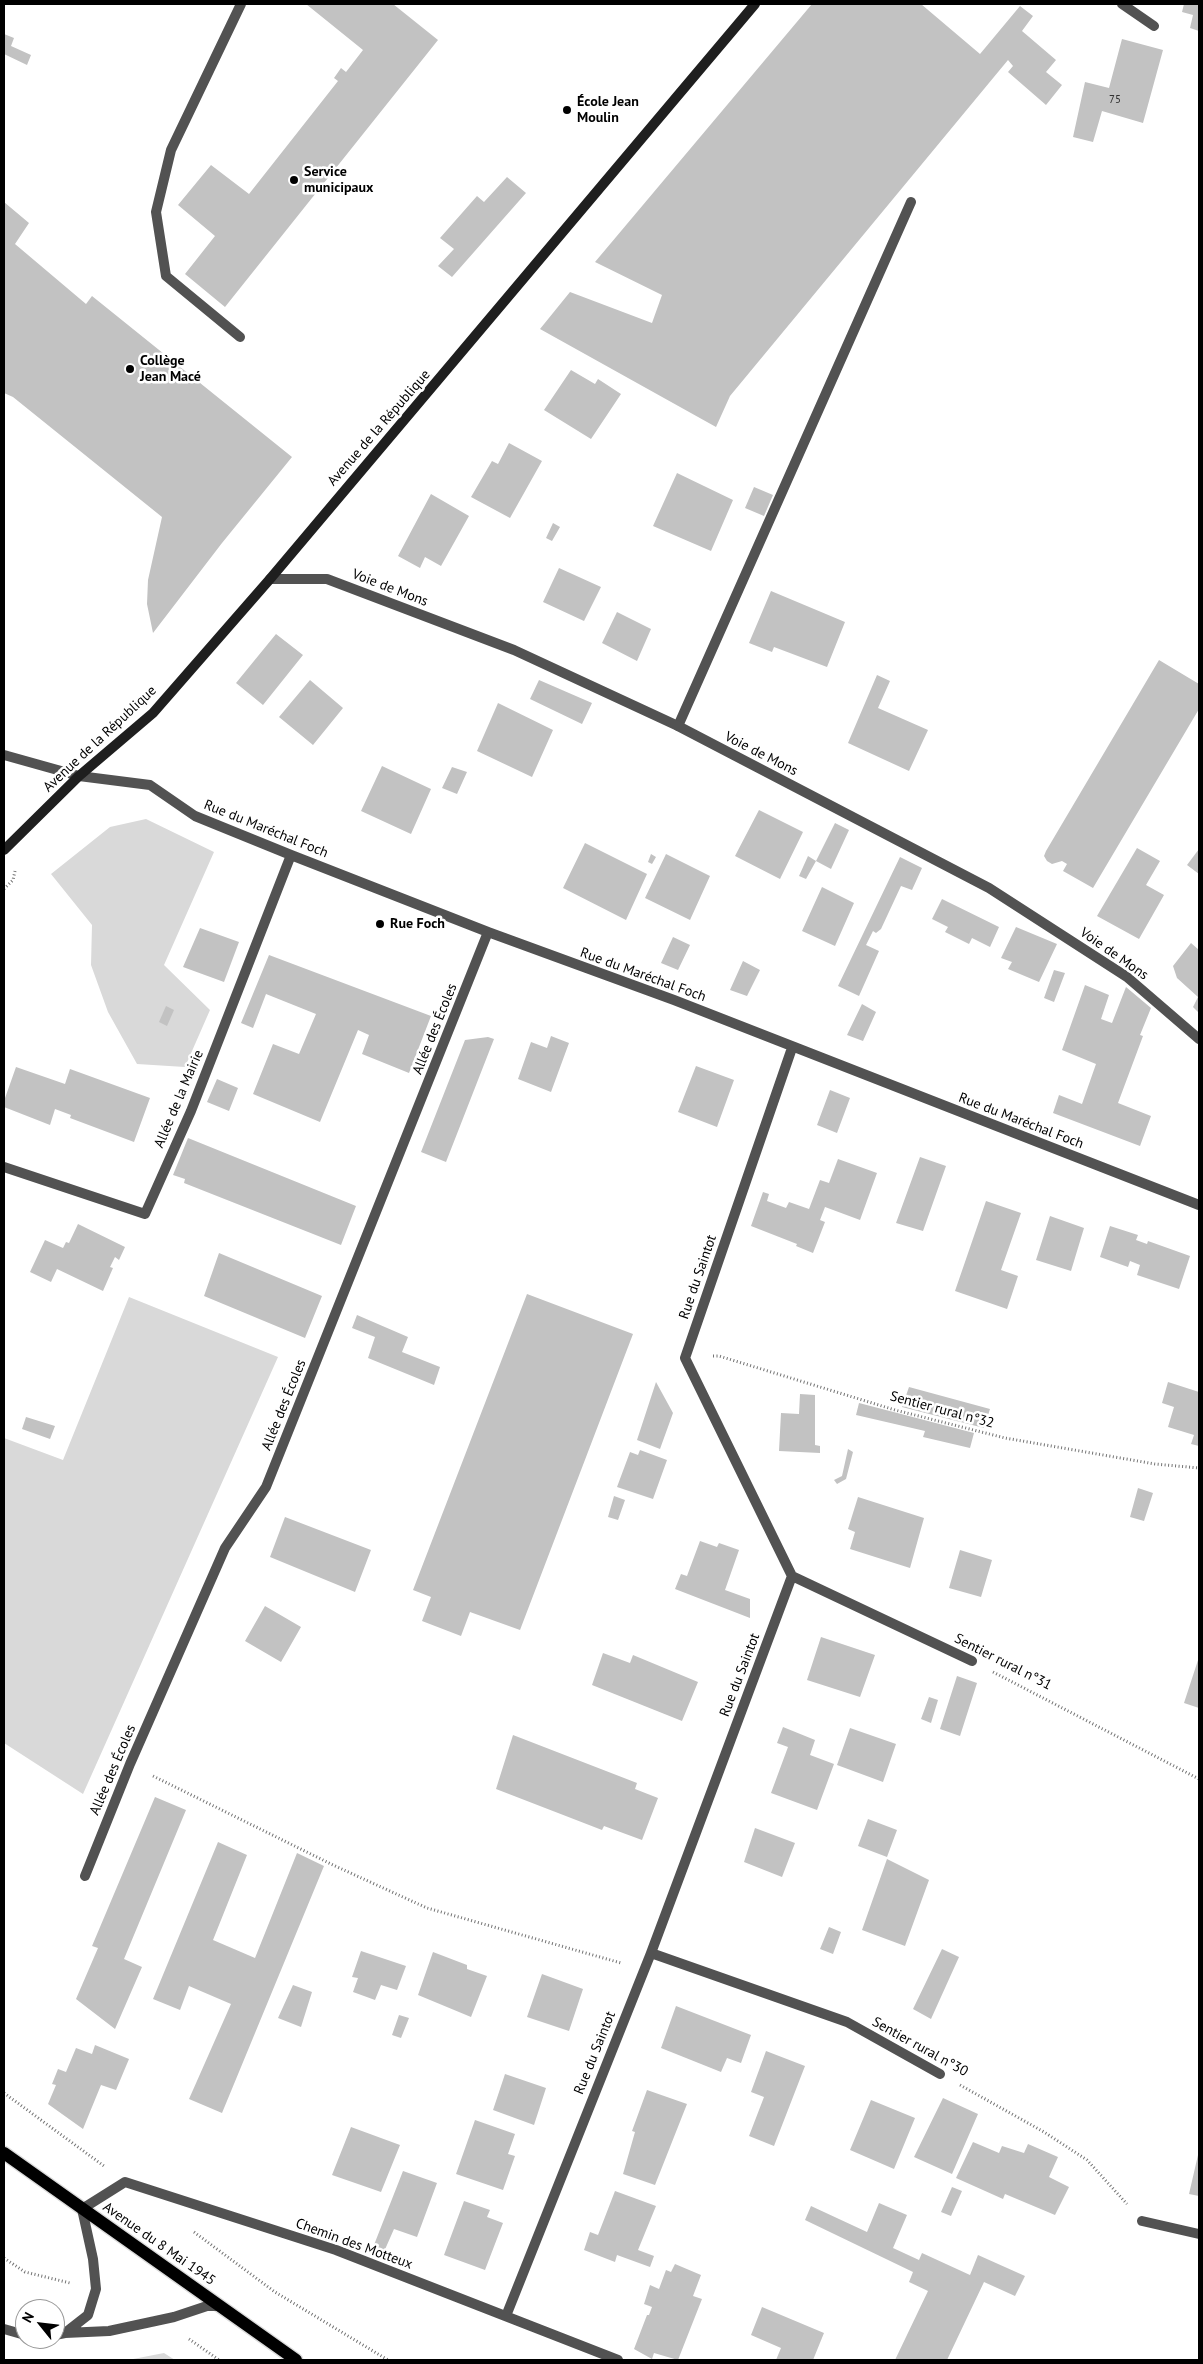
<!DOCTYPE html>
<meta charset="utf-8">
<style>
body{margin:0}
#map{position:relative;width:1203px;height:2364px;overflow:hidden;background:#fff;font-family:"PT Sans",sans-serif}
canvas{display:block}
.frame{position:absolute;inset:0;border:5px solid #000;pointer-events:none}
.north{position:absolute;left:15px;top:2299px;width:50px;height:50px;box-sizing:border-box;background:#fff;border:1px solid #999;border-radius:50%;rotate:299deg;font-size:14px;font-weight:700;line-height:20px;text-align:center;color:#000}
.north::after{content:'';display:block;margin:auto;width:18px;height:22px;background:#000;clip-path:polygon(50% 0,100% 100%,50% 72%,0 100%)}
</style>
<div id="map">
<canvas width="1203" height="2364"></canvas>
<div class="frame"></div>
<div class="north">N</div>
</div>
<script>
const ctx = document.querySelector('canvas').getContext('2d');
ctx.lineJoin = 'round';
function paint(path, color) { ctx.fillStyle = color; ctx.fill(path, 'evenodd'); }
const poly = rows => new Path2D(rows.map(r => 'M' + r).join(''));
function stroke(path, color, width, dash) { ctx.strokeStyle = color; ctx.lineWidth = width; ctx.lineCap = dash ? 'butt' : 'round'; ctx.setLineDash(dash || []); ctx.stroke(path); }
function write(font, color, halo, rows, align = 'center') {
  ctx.font = font + ' "PT Sans",sans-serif'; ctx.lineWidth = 5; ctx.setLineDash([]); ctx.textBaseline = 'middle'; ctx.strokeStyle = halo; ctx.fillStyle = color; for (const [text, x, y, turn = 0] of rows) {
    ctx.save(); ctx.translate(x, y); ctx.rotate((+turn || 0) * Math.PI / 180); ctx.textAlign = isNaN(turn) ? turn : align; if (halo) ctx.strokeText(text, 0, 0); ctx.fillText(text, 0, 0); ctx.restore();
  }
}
const green = poly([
 [146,819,214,852,164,965,210,1010,185,1067,137,1064,108,1012,91,965,92,925,51,874,110,827],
 [129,1297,278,1357,83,1794,4,1743,4,1438,63,1460],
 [164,2353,175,2360,128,2360]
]);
const building = poly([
 [306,4,393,4,438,40,225,307,185,274,215,236,178,205,211,165,249,194,338,81,334,78,341,68,346,72,363,50],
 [812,4,921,4,980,54,1020,6,1033,16,1022,31,1056,60,1046,72,1062,85,1046,105,1008,72,1013,66,1008,60,730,396,716,427,540,329,570,292,652,323,662,295,595,262],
 [1184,4,1199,4,1199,31,1190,28,1193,15,1182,12],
 [4,34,14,38,11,46,31,55,27,65,4,54],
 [1122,39,1163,50,1143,123,1102,111,1093,142,1073,137,1085,82,1109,88],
 [507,177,526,193,452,277,438,266,454,249,440,238,477,196,484,202],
 [4,202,29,223,15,244,86,304,92,296,292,457,222,543,153,633,147,604,148,580,162,517,13,397,4,393],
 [571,370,595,384,598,379,621,394,591,439,544,410],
 [509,443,542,461,510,518,471,497,492,461,498,464],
 [677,473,733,500,711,551,653,526],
 [754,487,773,495,764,516,745,508],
 [431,494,469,516,441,566,425,557,420,568,398,556],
 [553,523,560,527,552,541,546,538],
 [559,568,601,587,584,621,543,602],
 [771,591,845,622,827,667,774,647,772,652,749,643],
 [617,612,651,629,637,661,602,643],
 [276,634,303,655,263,705,236,683],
 [1159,660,1199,684,1199,709,1093,888,1063,871,1067,864,1062,861,1052,864,1047,861,1044,856,1046,851],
 [877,675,890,681,878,708,928,730,909,771,848,743],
 [310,680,343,708,313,745,279,717],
 [539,680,592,703,582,724,530,699],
 [498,703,553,730,532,777,477,751],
 [382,766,431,789,411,834,361,811],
 [452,767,467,772,457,794,442,788],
 [759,810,803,832,780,879,735,856],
 [835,823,849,830,831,869,816,861],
 [585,843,647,874,626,920,563,888],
 [1137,848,1160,861,1146,885,1164,895,1139,939,1097,916],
 [1199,849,1199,874,1187,865],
 [651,854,656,857,652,864,648,862],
 [666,854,710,876,690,920,645,898],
 [808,856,816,861,806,879,799,876],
 [900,857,922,868,912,890,901,886,881,929,876,933,873,931,866,945,879,951,859,996,838,986],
 [822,887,854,903,835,946,802,931],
 [942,899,999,927,990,947,972,938,969,944,945,932,948,927,932,919],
 [1016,927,1057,944,1039,982,1008,969,1012,962,1001,958],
 [200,928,239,942,224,982,183,967],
 [673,937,690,945,678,970,661,963],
 [1191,943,1199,950,1199,1013,1193,1007,1198,997,1177,978,1173,966],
 [269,955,431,1016,409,1073,362,1054,369,1035,358,1030,320,1122,253,1094,273,1044,299,1054,316,1014,266,994,253,1028,241,1023],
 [743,961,760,970,747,996,730,990],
 [1054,970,1065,973,1054,1002,1044,998],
 [1085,985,1109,995,1101,1019,1112,1023,1126,987,1151,1008,1140,1035,1143,1036,1118,1103,1151,1116,1140,1146,1053,1113,1059,1095,1082,1104,1096,1064,1062,1050],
 [862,1004,876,1012,863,1041,847,1035],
 [166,1006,174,1010,167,1026,159,1022],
 [551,1036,569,1043,551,1092,518,1079,531,1042,547,1048],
 [488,1037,494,1039,446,1162,421,1152,465,1040],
 [696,1066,734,1080,717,1127,678,1112],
 [16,1067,65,1084,70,1069,150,1098,134,1142,70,1118,71,1115,55,1109,50,1125,4,1107,4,1101],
 [217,1079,238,1088,229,1111,207,1102],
 [830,1090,850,1098,837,1133,817,1125],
 [188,1138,356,1206,341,1245,184,1183,185,1179,173,1175],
 [920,1157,946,1166,923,1231,896,1223],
 [838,1159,877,1173,860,1220,825,1207,820,1220,825,1222,813,1253,796,1246,797,1244,751,1226,763,1192,769,1194,767,1201,786,1208,789,1202,809,1209,820,1180,829,1183],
 [986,1201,1021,1213,1001,1270,1018,1276,1007,1309,955,1291],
 [1050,1216,1084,1228,1071,1271,1036,1260],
 [78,1224,125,1247,119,1260,115,1257,110,1267,113,1268,103,1291,57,1269,51,1282,30,1272,45,1240,63,1248,66,1242,69,1243],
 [1110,1226,1138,1235,1136,1240,1147,1244,1148,1241,1190,1256,1179,1289,1137,1275,1140,1265,1130,1261,1128,1267,1100,1257],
 [219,1253,322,1296,305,1338,204,1296],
 [527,1294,633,1334,520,1630,470,1612,461,1636,422,1621,431,1597,413,1590],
 [357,1315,408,1337,402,1352,440,1367,434,1385,368,1358,375,1337,352,1328],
 [656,1382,673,1413,660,1449,637,1440],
 [1168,1382,1199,1392,1199,1446,1191,1444,1194,1435,1168,1427,1174,1407,1162,1403],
 [909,1387,990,1409,984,1428,902,1407],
 [800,1394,815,1395,815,1445,820,1446,820,1453,779,1451,781,1413,799,1414],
 [859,1403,974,1433,970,1448,923,1437,925,1431,856,1415],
 [26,1417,55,1426,50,1439,22,1429],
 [848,1449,853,1452,846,1479,837,1484,834,1480,842,1476],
 [640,1450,667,1460,653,1499,617,1487,630,1452,638,1455],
 [1138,1488,1153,1493,1144,1521,1130,1517],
 [614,1496,625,1500,618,1520,608,1517],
 [858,1497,924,1518,910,1568,850,1549,855,1532,848,1529],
 [285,1517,371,1550,355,1592,270,1557],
 [700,1541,717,1547,719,1543,739,1550,725,1590,750,1599,750,1618,675,1589,681,1574,687,1576],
 [960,1550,992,1560,981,1597,949,1588],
 [265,1606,301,1627,281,1662,245,1641],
 [821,1637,875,1655,860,1697,807,1680],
 [603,1653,630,1663,633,1655,698,1682,682,1721,592,1685],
 [1199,1657,1199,1708,1184,1703],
 [957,1676,977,1683,960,1736,940,1729],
 [929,1697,938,1700,931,1723,921,1719],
 [783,1727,815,1740,810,1755,834,1764,817,1810,771,1793,788,1747,777,1743],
 [850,1728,896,1744,883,1782,837,1765],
 [513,1735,637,1783,635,1789,658,1798,642,1840,604,1826,602,1830,496,1789],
 [155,1797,186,1810,124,1959,142,1967,115,2029,76,1999,98,1948,92,1946],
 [868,1819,897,1830,887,1857,858,1846],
 [755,1828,795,1843,782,1877,744,1862],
 [218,1842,247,1855,213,1940,255,1958,297,1853,324,1866,222,2113,189,2099,231,2004,189,1986,180,2010,153,1999],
 [887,1859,929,1880,905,1946,862,1930],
 [829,1927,841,1932,833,1954,820,1949],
 [942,1949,959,1957,931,2019,913,2009],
 [361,1951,406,1966,397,1990,381,1985,375,2000,353,1992,358,1978,352,1977],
 [433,1952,467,1965,467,1969,487,1976,471,2017,418,1995],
 [542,1974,583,1989,569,2031,527,2017],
 [293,1985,312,1992,301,2027,278,2018],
 [676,2006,751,2035,741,2063,727,2058,721,2072,661,2048],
 [399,2015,409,2018,401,2038,392,2035],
 [95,2045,129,2059,116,2090,101,2085,83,2129,48,2104,56,2085,52,2084,58,2069,66,2072,76,2048,92,2054],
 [766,2051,805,2066,774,2146,749,2136,764,2097,751,2092],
 [505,2074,546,2088,534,2125,493,2110],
 [647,2090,687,2104,655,2185,623,2174,635,2132,632,2131],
 [943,2098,978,2114,952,2174,914,2157],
 [871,2100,915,2118,894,2169,850,2150],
 [475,2120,515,2134,508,2154,515,2156,503,2190,456,2174],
 [351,2127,400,2145,381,2192,332,2175],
 [973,2142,999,2153,1002,2146,1024,2153,1028,2144,1058,2157,1049,2177,1069,2187,1055,2215,1005,2194,1003,2199,956,2178],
 [1198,2155,1199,2155,1199,2196,1189,2194],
 [403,2171,437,2183,417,2237,394,2229,383,2254,372,2250],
 [952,2187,962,2191,951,2216,941,2212],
 [615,2191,656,2206,638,2250,654,2256,650,2267,617,2255,615,2262,584,2250,590,2232,598,2235],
 [464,2201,490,2210,487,2217,503,2223,485,2270,444,2255],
 [879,2203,907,2215,893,2248,919,2260,922,2253,970,2275,978,2255,1025,2276,1015,2296,984,2282,947,2360,895,2360,928,2291,909,2282,913,2272,805,2220,811,2206,867,2232],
 [675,2264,701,2275,693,2296,702,2299,678,2360,654,2353,652,2359,634,2349,647,2315,649,2315,652,2307,644,2304,650,2285,659,2289,666,2270,671,2272],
 [762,2307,824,2333,813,2360,776,2360,781,2348,751,2335]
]);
const path = poly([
 [4,889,13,880,15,871],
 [713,1356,719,1356,895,1410,1005,1438,1155,1464,1199,1468],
 [993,1672,1199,1779],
 [153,1776,333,1865,427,1908,621,1963],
 [960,2085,1044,2132,1087,2160,1127,2204],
 [4,2093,104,2166],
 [194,2232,275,2292,388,2360],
 [4,2258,25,2272,70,2283],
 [189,2339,219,2360]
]);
const lane = poly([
 [1122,4,1154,26],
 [240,337,166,276,156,212,171,150,241,4],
 [678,726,911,202]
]);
const street = poly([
 [270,579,327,579,514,650,678,726,989,888,1127,977,1199,1039],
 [4,755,79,776,150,785,195,816,291,855,488,932,674,1000,1199,1205],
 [4,1167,145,1214,191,1111,291,855],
 [792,1576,972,1661],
 [85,1876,130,1764,225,1548,266,1487,488,932],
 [651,1953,847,2022,940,2074],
 [1142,2221,1199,2234],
 [506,2316,651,1953,792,1576,685,1358,792,1048],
 [4,2329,25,2335],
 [65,2333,109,2331,174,2317,207,2306,220,2306],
 [55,2335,65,2333,88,2315,96,2289,93,2259,82,2209,125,2182,336,2250,618,2360]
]);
const secondary = poly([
 [4,850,79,776,153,713,270,579,755,4]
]);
const primary = poly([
 [4,2153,296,2360]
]);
const markers = [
 [567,110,5,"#000"],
 [294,180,5,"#000"],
 [130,369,5,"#000"],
 [380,924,5,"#000"]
];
const numberNames = [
 ["75",1115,100]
];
const poiNames = [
 ["École Jean",577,102],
 ["Moulin",577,118],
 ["Service",304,172],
 ["municipaux",304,188],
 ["Collège",140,361],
 ["Jean Macé",140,377],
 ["Rue Foch",390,924]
];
const streetNames = [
 ["Avenue de la République",379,428,-49],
 ["Voie de Mons",390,588,21],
 ["Avenue de la République",100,739,-43],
 ["Voie de Mons",761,754,27],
 ["Rue du Maréchal Foch",266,829,22],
 ["Voie de Mons",1114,954,35],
 ["Rue du Maréchal Foch",643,975,20],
 ["Allée des Écoles",435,1029,-68],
 ["Allée de la Mairie",179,1099,-67],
 ["Rue du Maréchal Foch",1021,1121,21],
 ["Rue du Saintot",698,1277,-71],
 ["Allée des Écoles",284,1405,-68],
 ["Sentier rural n°32",942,1410,15],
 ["Sentier rural n°31",1003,1662,27],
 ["Rue du Saintot",740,1675,-69],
 ["Allée des Écoles",113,1770,-67],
 ["Sentier rural n°30",920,2047,29],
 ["Rue du Saintot",595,2053,-68],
 ["Avenue du 8 Mai 1945",159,2244,35],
 ["Chemin des Motteux",354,2244,20]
];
paint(green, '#d9d9d9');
paint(building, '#c2c2c2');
stroke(primary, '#dbdbdb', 15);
stroke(path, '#747474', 3, [1, 2.5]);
stroke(lane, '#525252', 10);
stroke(street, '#525252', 10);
stroke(secondary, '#1f1f1f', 10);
stroke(primary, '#000', 12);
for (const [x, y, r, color] of markers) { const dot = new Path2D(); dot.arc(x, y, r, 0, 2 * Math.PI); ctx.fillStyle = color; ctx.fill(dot); stroke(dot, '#fff', 2); }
write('11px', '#303030', null, numberNames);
write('bold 14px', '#000', '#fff', poiNames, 'left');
write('14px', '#000', '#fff', streetNames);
</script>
